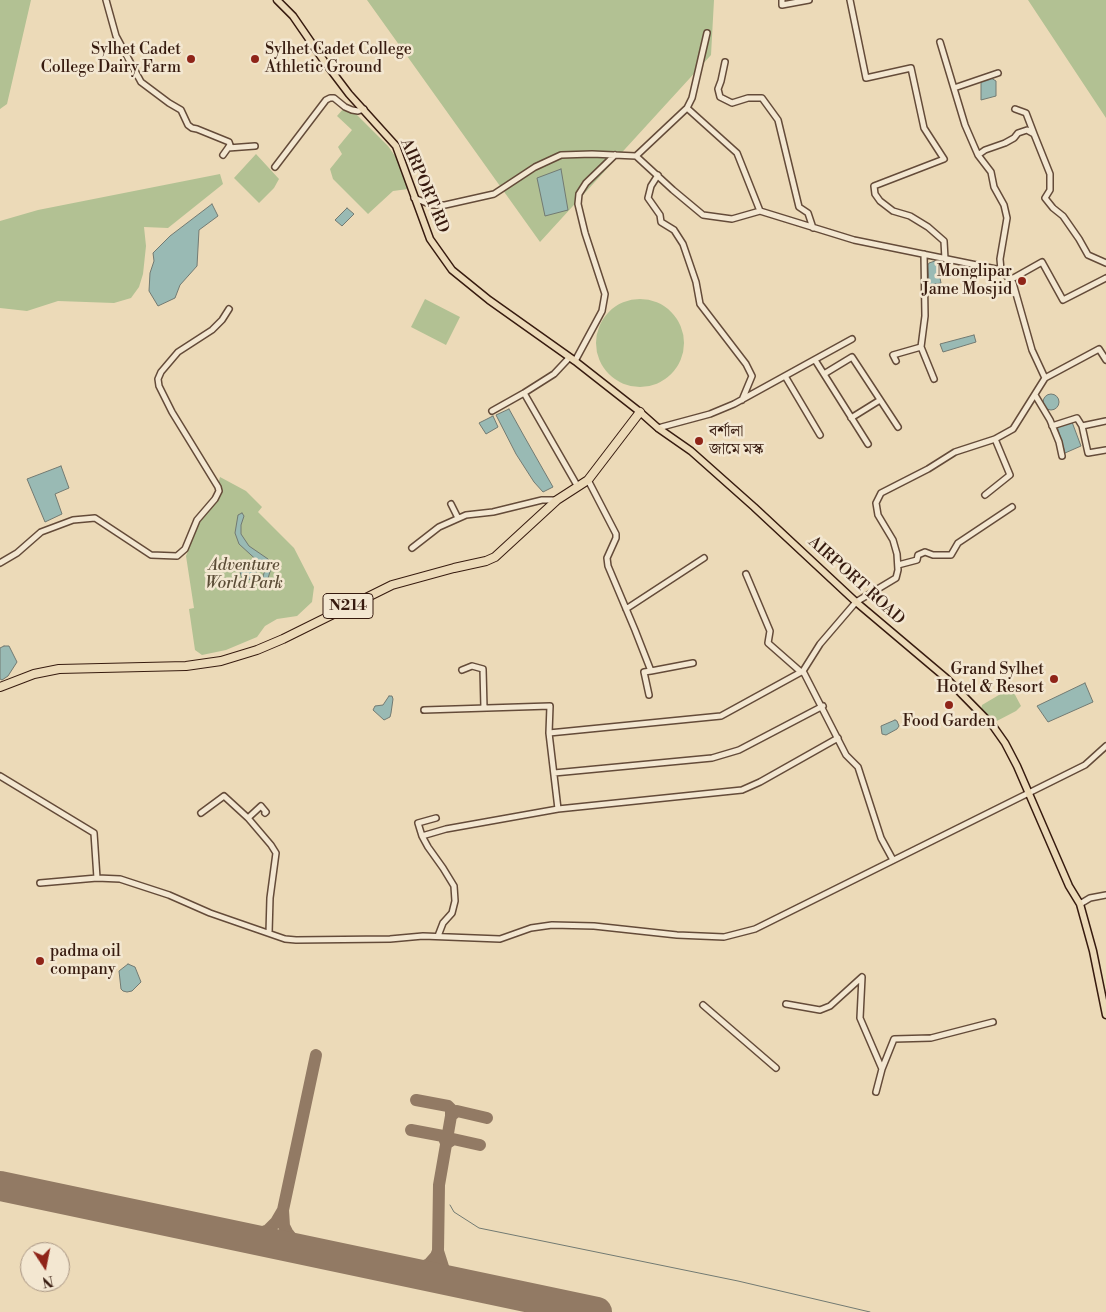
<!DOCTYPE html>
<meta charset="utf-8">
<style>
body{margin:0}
#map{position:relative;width:1106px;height:1312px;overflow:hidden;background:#ecdab8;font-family:"Libre Bodoni",serif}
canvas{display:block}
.north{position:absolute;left:20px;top:1242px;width:50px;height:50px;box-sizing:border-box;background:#f3e7d1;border:1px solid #a89583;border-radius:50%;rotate:169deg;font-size:14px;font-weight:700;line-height:20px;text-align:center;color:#371b0f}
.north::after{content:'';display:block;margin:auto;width:18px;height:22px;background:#8f2418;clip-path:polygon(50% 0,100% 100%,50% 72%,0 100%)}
</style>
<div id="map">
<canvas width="1106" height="1312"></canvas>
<div class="north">N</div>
</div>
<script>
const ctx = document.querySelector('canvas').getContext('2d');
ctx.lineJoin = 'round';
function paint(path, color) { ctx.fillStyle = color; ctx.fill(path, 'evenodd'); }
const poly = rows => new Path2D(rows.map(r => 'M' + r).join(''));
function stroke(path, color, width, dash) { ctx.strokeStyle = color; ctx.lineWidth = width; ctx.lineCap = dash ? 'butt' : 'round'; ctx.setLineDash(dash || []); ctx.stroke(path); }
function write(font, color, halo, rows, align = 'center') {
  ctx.font = font + ' "Libre Bodoni","Noto Serif Bengali",serif'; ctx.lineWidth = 5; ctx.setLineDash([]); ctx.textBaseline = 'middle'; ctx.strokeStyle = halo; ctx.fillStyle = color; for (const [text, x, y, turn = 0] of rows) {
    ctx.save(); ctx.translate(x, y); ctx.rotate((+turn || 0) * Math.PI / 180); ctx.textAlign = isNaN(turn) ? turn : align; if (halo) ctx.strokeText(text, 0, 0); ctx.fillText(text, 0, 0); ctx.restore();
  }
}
const green = poly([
 [0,0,31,0,7,104,0,109],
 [367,0,714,0,711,55,540,242],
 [1028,0,1106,0,1106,118],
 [344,108,355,113,388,146,400,163,408,189,393,191,368,214,333,179,330,169,342,154,338,147,352,130,337,116],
 [256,154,279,179,274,188,259,203,234,178],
 [220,174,223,184,168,228,144,227,146,246,143,274,139,287,131,298,114,303,58,301,27,311,0,308,0,221,38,210],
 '596 343a44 44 0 1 1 88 0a44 44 0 1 1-88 0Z',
 [425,299,460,317,446,345,411,327],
 [220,477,246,491,262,507,258,512,294,548,314,587,312,602,297,616,277,619,265,626,257,637,226,650,202,655,195,650,189,609,194,608,186,556,198,526,214,498],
 [1009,689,1013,691,1021,706,1016,711,993,723,981,710,982,705]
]);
const water = poly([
 [991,78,996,81,996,96,981,100,981,80,991,78],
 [561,169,568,210,545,216,537,178,561,169],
 [212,204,218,216,199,230,197,266,180,285,175,298,158,306,149,291,150,273,154,261,153,253,170,236,212,204],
 [347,208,354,214,342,226,335,220,347,208],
 [935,261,937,263,941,283,929,285,928,265,929,263,935,261],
 [974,335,976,342,943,352,940,344,974,335],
 '1043 402a8 8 0 1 1 16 0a8 8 0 1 1-16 0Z',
 [509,409,524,436,553,487,543,492,534,482,516,454,496,415,509,409],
 [493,416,498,427,486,434,479,423,493,416],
 [1072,422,1081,446,1065,453,1057,426,1072,422],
 [61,466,69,488,55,494,62,514,45,522,27,479,61,466],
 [242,513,244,516,241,525,241,534,249,546,268,559,272,565,266,585,261,583,265,570,262,565,239,544,235,533,238,515,242,513],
 [250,562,256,570,257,576,253,579,245,580,242,578,239,569,243,564,250,562],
 [4,646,9,646,17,662,8,676,2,680,0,679,0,648,4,646],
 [1085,683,1093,702,1048,722,1037,706,1085,683],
 [389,696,392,696,393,699,391,713,390,717,384,720,373,710,375,706,383,705,389,696],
 [895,720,897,721,899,726,897,729,886,735,882,734,881,726,895,720],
 [128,964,135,967,141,982,132,991,127,992,123,991,121,989,119,971,128,964]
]);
const stream = poly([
 [450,1205,454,1212,479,1228,738,1281,870,1312]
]);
const taxiway = poly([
 [416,1100,448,1106,451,1109,451,1116,457,1111,487,1118],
 [451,1116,439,1185,438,1251,445,1273,457,1282],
 [411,1130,443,1136,446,1143],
 [446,1144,453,1139,480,1145],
 [283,1210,316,1055],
 [238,1236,255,1235,268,1230,276,1222,283,1210,284,1226,287,1232,296,1244,304,1250],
 [410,1272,429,1264,436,1256,438,1251]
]);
const runway = poly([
 [0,1186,597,1312]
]);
const minor = poly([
 [106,0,116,36,141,82,169,103,181,110,188,125,192,128,197,129,229,142,230,145,228,148],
 [782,0,782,5,809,0],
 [850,0,866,78,911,68,924,128,944,159,874,186,875,194,880,201,893,211,910,216,928,227,944,241,945,259],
 [940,42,965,125,978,155,991,172,994,187,1004,205,1007,218,1000,259,1001,270],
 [725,62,721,81,718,89,720,97,732,103,748,98,762,98,778,120,799,207,808,213,813,228],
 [954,88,998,73],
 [687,108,692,98,707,33],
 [1015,109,1026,113,1034,134],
 [223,155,228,148,255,146],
 [978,155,985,150,1005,143,1014,138,1018,133,1027,130,1034,134,1050,174,1050,190,1045,198,1053,208,1063,216,1079,239,1088,255,1106,263],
 [636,156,673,190,703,215,732,219,760,211],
 [275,167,326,100,330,98,334,98,345,107,352,110,358,111,364,109],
 [658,175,651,186,648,198,660,215,661,222,674,230,683,244,696,282,700,304,746,364,752,376,742,400],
 [414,198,432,205,445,205,494,194,535,167,561,155,592,154,636,156,687,108,737,153,760,211,854,240,1001,270,1013,283,1032,350,1045,378,1013,429,995,439,955,452,928,469,881,493,876,503,878,515,893,540,897,554,898,570,896,578,856,602,820,644,803,671,721,716,549,733],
 [1010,280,1042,262,1063,300,1106,278],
 [921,347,934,379],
 [815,360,868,444],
 [575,361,602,311,605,294,585,233,578,204,579,194,586,183,615,155],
 [896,361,893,355,921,347,925,316,924,254],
 [824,374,852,357,898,427],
 [785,376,820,435],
 [1045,378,1099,349,1106,360],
 [524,393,578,487],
 [1035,395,1050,420,1059,442,1062,456],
 [492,411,524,393,554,374,569,358],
 [851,418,880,400],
 [1052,426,1077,418,1082,426,1088,453,1106,450],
 [1082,426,1106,421],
 [658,428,710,414,734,404,852,339],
 [588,480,616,534,616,538,607,558,608,566,635,630,651,671,644,672,649,695],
 [985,495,1010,475,995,439],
 [451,504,458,518],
 [412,548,439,527,466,515,493,512,542,500,556,500],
 [0,563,17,553,41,532,73,520,95,518,151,555,177,556,185,549,197,520,215,499,219,491,218,487,172,412,159,386,158,379,161,372,178,352,212,330,222,320,229,309],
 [898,565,917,560,918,555,925,552,933,555,951,555,958,543,1012,507],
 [746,574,770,631,768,643,801,672],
 [626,609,704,558],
 [462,670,472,666,483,669,484,708],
 [651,671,693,663],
 [803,671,846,755,858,767,881,838,893,860],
 [424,710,550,706,549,733,558,809],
 [554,773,712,758,739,750,823,706],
 [0,776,94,833,97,878],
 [201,813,224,796,248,818,271,845,276,853,270,898,269,933],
 [248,818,261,806,266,812,265,813],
 [436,818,418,823,422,836,428,847,443,868,454,886,455,901,452,913,443,923,438,936],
 [422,836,446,829,558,809,742,790,760,782,838,738],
 [40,883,97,878,120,879,169,895,210,913,285,939,296,940,390,939,423,936,500,939,531,928,552,925,594,926,677,935,724,937,755,929,1085,765,1106,746],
 [1080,904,1090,898,1106,895],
 [786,1004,820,1010,830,1006,862,977,860,1018,882,1069,876,1092],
 [703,1005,776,1068],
 [882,1069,894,1039,931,1038,993,1022]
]);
const major = poly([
 [277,0,293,16,324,61,349,94,396,146,430,239,452,270,489,300,575,361,640,412,658,428,691,451,754,507,856,602,946,678,993,726,1005,743,1017,766,1069,886,1080,904,1093,951,1106,1015]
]);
const highway = poly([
 [0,687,34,674,59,669,186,666,221,661,257,650,283,639,392,585,454,568,486,561,495,557,557,500,588,480,640,412]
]);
const markers = [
 [191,59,5,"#8f2418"],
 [255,59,5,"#8f2418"],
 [1022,281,5,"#8f2418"],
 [699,441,5,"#8f2418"],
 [1054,679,5,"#8f2418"],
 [949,705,5,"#8f2418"],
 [40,961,5,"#8f2418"]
];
const shields = [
 [348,606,50]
];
const shieldNames = [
 ["N214",348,606]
];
const poiNames = [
 ["Sylhet Cadet",181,50],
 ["College Dairy Farm",181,68],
 ["Sylhet Cadet College",265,50,"left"],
 ["Athletic Ground",265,68,"left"],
 ["Monglipar",1012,272],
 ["Jame Mosjid",1012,290],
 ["বর্শালা",709,432,"left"],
 ["জামে মস্ক",709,450,"left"],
 ["Grand Sylhet",1044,670],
 ["Hotel & Resort",1044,688],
 ["Food Garden",949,722,"center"],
 ["padma oil",50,952,"left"],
 ["company",50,970,"left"]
];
const streetNames = [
 ["AIRPORT RD",424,186,67],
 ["AIRPORT ROAD",856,581,42]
];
const parkNames = [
 ["Adventure",244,566],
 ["World Park",244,584]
];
paint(green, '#b2c193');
paint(water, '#99bab4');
stroke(water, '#727a72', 1);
stroke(stream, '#727a72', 1);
stroke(taxiway, '#927a64', 12);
stroke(runway, '#927a64', 30);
stroke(minor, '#644b39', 8);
stroke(major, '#371b0f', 9);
stroke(highway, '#371b0f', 10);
stroke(minor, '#f3e7d1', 5);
stroke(major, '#ecdab8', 6);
stroke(highway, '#ecdab8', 8);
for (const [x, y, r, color] of markers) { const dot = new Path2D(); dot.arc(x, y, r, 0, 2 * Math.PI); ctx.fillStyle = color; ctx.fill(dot); stroke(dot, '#f3e7d1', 2); }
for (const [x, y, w] of shields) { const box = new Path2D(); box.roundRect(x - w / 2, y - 12.5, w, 25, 4); ctx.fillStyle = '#f3e7d1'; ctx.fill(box); stroke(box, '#371b0f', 1); }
write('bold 15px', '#371b0f', null, shieldNames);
write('16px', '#371b0f', '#f3e7d1', poiNames, 'right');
write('16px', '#371b0f', '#f3e7d1', streetNames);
write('italic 16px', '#5c4d37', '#f3e7d1', parkNames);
</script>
